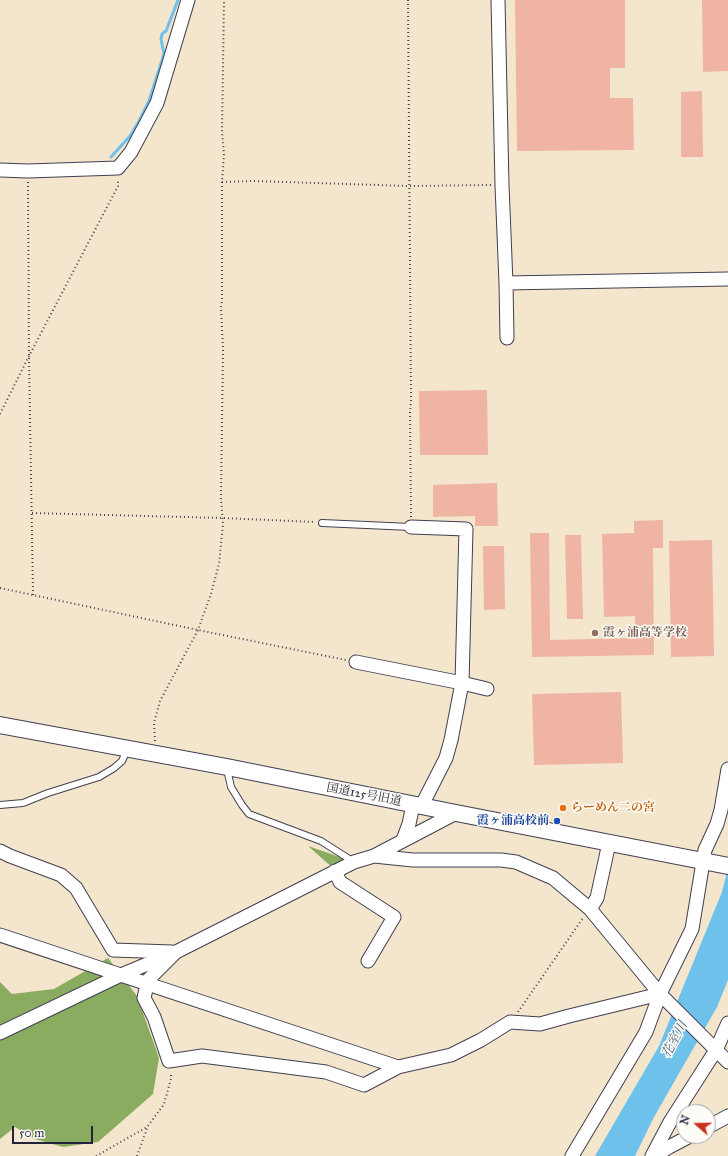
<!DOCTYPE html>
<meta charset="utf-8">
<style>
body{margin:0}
#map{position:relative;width:728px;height:1156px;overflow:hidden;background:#f3e6cd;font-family:"IM FELL Great Primer",serif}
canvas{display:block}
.north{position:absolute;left:676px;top:1104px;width:40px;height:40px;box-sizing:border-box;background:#fdfcf7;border:1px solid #a5a5ac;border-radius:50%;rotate:290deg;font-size:11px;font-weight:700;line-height:16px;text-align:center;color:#22223b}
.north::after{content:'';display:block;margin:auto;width:14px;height:18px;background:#c8321e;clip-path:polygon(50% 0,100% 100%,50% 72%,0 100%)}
.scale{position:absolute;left:12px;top:1126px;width:81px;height:18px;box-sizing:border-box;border:2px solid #22223b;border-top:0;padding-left:5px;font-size:12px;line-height:14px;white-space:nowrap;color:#22223b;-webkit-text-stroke:3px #fdfcf7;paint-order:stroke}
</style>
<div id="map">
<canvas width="728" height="1156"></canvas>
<div class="north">N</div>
<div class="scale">50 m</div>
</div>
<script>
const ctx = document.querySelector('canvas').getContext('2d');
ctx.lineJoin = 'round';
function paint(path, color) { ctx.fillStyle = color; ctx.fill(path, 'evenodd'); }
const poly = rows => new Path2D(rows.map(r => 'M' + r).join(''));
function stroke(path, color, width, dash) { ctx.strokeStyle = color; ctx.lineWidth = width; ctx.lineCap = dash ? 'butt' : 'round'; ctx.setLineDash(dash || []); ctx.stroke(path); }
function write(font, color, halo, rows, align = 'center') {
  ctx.font = font + ' "IM FELL Great Primer","Noto Serif JP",serif'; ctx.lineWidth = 3; ctx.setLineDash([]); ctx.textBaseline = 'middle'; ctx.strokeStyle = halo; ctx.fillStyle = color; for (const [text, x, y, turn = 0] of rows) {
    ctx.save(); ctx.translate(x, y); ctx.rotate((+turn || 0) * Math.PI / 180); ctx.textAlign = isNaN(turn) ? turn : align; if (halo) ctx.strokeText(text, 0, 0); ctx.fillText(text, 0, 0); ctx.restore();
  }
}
const forest = poly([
 [308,846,354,862,334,869],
 [108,958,137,996,159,1058,153,1094,98,1142,63,1147,35,1139,15,1127,0,1139,0,982,12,994,54,989]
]);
const water = poly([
 [728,868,728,980,717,1007,654,1117,635,1156,595,1156,659,1046,722,892]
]);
const stream = poly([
 [111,157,130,136,138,123,149,101,164,54,161,39,162,34,166,31,178,0]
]);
const building = poly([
 [515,0,625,0,625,68,610,68,610,98,633,98,634,150,517,151],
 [702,0,728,0,728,71,703,72],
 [702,91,703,157,681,157,681,92],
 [487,390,488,455,420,455,419,391],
 [497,483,498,526,475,526,475,516,433,517,433,485],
 [663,520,663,548,653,548,654,655,532,657,530,533,549,533,550,640,635,638,635,616,604,617,602,534,634,533,634,521],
 [565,535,581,535,583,619,567,619],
 [712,540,714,656,671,657,669,541],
 [483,546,504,546,505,609,484,610],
 [621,692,623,763,534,765,532,694]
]);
const path = poly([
 [408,0,411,400,410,412,411,517],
 [28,182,29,356,33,595],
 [222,182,254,181,409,186,491,185],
 [0,414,29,356,118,186,118,180],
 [32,513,223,518,315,522],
 [0,588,198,630,346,660],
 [155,741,154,723,160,701,198,630,211,594,219,564,223,524,221,499,223,349,221,307,222,300,222,182,224,154,222,132,224,0],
 [518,1012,583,918],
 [96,1156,147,1127],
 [137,1156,148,1126,164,1104,171,1079,171,1073]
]);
const service = poly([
 [322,523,411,527],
 [227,769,231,787,242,805,249,814,321,841,354,862],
 [0,805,23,803,48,793,99,777,114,768,122,761,127,750]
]);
const minor = poly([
 [498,0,502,185,506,283,507,338],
 [0,170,28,171,118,168,131,152,157,103,188,0],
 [506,283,728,279],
 [411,527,466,529,462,683,451,740,446,758,421,807],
 [356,662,462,683,487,689],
 [403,840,409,824,413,805],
 [0,851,10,856,61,875,76,888,113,950,172,952],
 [374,856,413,860,501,860,516,862,553,878,590,909,660,994,728,1062],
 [335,871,340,882,394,917,368,961],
 [590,909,597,898,609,843],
 [0,935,398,1067],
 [176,952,148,980,144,998,154,1017,169,1061,202,1056,326,1072,364,1085,398,1067,451,1055,481,1040,510,1022,540,1024,569,1016,660,994],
 [0,1033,121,975,176,952,354,862,374,856,456,813],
 [708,1127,728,1116],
 [572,1156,646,1032,660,994,692,929,705,850,717,824,721,810,728,769],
 [652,1156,670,1122,716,1050,728,1023],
 [655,1156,669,1147,690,1136]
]);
const tertiary = poly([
 [0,725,227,767,456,813,728,866]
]);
const markers = [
 [595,633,4,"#8d6e63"],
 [563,808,4,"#e8710a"],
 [557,821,4,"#1a4fb4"]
];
const educationNames = [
 ["霞ヶ浦高等学校",603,633]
];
const streetNames = [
 ["国道125号旧道",364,795,11]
];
const foodNames = [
 ["らーめん二の宮",571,808]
];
const transitNames = [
 ["霞ヶ浦高校前",549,821]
];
const waterNames = [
 ["花室川",675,1040,-62]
];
paint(forest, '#8aac61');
paint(water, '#6ec1ea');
stroke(stream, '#6ec1ea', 3);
paint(building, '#efb4a3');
stroke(service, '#413f51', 8);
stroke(minor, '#413f51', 15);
stroke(tertiary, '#413f51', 18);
stroke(path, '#413f51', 2, [1, 3]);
stroke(service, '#fff', 6);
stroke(minor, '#fff', 13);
stroke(tertiary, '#fff', 16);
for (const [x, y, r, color] of markers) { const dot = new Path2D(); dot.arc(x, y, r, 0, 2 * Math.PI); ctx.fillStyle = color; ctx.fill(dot); stroke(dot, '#fdfcf7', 1.5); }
write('bold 12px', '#785e54', '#fdfcf7', educationNames, 'left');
write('12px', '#22223b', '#fdfcf7', streetNames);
write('bold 12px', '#c56008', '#fdfcf7', foodNames, 'left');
write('bold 12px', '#164399', '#fdfcf7', transitNames, 'right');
write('italic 13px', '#3d5a78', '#fdfcf7', waterNames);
</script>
